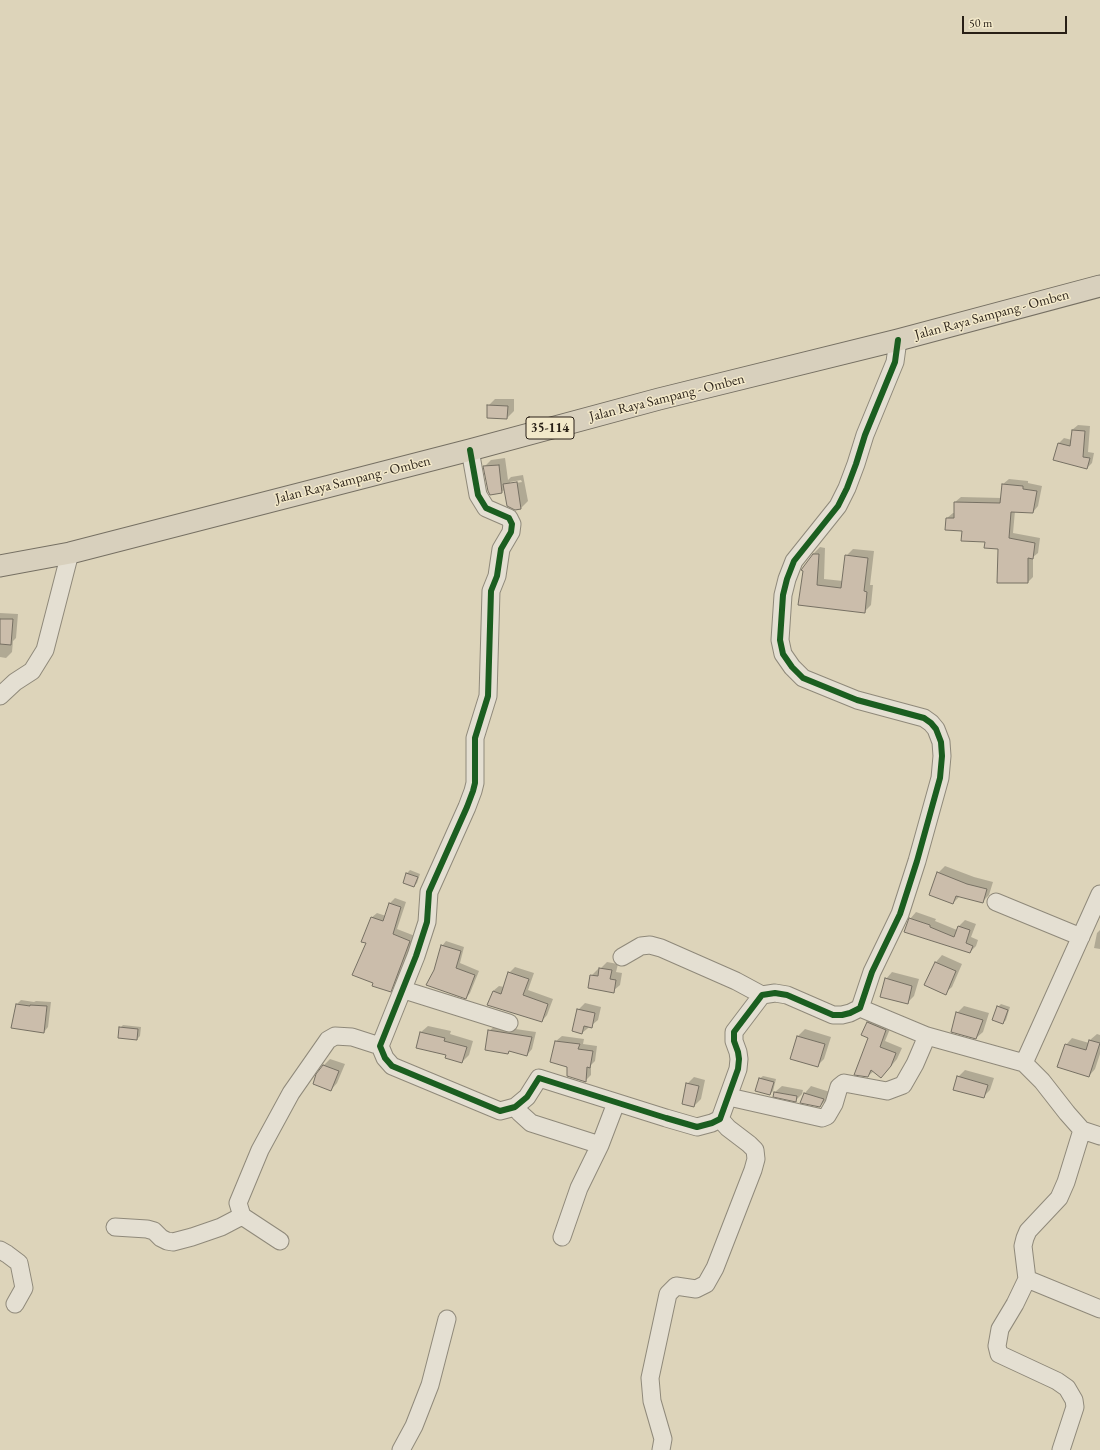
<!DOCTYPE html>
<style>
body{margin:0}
#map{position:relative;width:1100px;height:1450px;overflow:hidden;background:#ddd4ba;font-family:"EB Garamond",serif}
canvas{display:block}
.scale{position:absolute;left:962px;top:16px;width:105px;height:18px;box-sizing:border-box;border:2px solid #281f16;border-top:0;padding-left:5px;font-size:12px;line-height:14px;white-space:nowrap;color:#281f16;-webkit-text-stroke:3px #f2e8c9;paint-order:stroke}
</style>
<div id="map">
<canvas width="1100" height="1450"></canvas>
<div class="scale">50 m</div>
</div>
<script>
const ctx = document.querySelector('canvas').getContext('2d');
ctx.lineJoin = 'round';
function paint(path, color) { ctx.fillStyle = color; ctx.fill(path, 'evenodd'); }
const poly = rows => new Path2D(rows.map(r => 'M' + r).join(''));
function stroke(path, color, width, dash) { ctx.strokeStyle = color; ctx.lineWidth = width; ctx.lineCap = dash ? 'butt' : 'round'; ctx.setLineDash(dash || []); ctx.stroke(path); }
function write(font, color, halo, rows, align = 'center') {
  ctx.font = font + ' "EB Garamond",serif'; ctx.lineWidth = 3; ctx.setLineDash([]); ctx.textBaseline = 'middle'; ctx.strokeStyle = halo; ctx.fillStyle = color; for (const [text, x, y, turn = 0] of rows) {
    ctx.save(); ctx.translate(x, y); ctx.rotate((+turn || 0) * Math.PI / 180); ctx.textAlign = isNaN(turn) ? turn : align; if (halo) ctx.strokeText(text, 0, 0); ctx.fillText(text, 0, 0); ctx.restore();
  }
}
const shadow = poly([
 [495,399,514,399,514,411,507,418,488,406],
 [1078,425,1090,426,1088,452,1094,453,1092,463,1087,468,1055,460,1059,443,1064,438,1072,440,1072,430],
 [505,458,508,480,511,477,523,475,528,501,521,508,505,489,502,492,490,494,484,467,491,460],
 [521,480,522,482,510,484,510,482],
 [1009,479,1028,481,1028,483,1042,486,1038,506,1033,512,1015,511,1013,533,1040,538,1038,553,1033,557,1033,577,1028,582,999,548,963,530,947,518,953,513,955,513,955,502,961,497,1002,498,1003,484],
 [820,547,825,548,824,579,843,581,846,556,853,549,874,551,870,585,873,585,871,605,864,612,800,604,813,554],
 [0,613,18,614,16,638,13,641,12,652,6,658,0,657],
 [945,866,974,877,993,882,989,895,982,902,960,896,953,903,938,873],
 [410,870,420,874,417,883,414,886,404,882,407,873],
 [395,898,406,902,397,929,415,936,395,986,390,991,367,943,371,918,377,913,386,916,390,903],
 [916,912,936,919,935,921,957,930,959,926,965,920,976,924,971,937,978,940,976,946,970,952,910,919],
 [1100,930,1100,949,1094,948,1097,933],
 [446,941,464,947,460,963,479,971,470,993,466,998,435,971,442,946],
 [942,955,962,964,952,987,945,993,925,985,936,962],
 [607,962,618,964,616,972,622,973,620,985,613,991,591,976,598,969,600,969],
 [515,967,534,973,528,990,553,999,547,1015,542,1021,493,991,499,986,504,987,509,973],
 [892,972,919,979,914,996,907,1003,886,979],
 [21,1000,34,1002,36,1001,51,1002,48,1027,44,1032,17,1004],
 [585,1003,601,1007,598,1020,582,1033,578,1010],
 [1001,1004,1010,1007,1006,1020,1003,1023,998,1007],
 [964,1006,989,1013,983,1032,976,1038,957,1013],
 [873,1016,892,1024,885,1041,902,1048,897,1059,887,1071,874,1071,868,1076,870,1038,862,1035,867,1022],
 [123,1025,141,1027,140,1036,137,1039,120,1028],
 [428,1026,451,1031,450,1034,473,1041,469,1055,462,1062,447,1054,421,1032],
 [495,1026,536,1032,532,1049,527,1055,510,1050,508,1053,489,1031],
 [805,1029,831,1037,824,1059,817,1066,791,1058,798,1036],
 [1097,1034,1100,1035,1100,1054,1095,1069,1089,1076,1066,1045,1072,1038,1089,1043,1090,1040],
 [562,1036,584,1039,583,1044,597,1046,595,1061,591,1065,591,1075,586,1080,569,1066,551,1062,556,1041],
 [330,1059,345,1064,337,1083,331,1090,324,1065],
 [965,1070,994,1078,990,1090,983,1097,958,1077],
 [763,1076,776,1079,773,1091,770,1094,759,1079],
 [694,1077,705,1080,701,1099,694,1106,687,1084],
 [782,1086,803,1090,802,1094,795,1101,775,1092],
 [811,1086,830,1092,827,1099,820,1106,801,1102,805,1093]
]);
const building = poly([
 [487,405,508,406,507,419,487,418,487,405],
 [1072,430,1085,431,1083,457,1090,458,1087,469,1053,460,1058,443,1070,446,1072,430],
 [499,465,502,493,490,495,488,491,483,466,499,465],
 [517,482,521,509,515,510,507,506,503,484,517,482],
 [1002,484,1023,486,1023,489,1037,491,1033,513,1011,512,1009,538,1035,543,1033,559,1028,558,1028,583,997,583,998,549,984,548,985,542,961,541,962,531,945,530,946,518,954,518,954,502,1000,503,1002,484],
 [813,554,819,554,817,585,841,588,845,555,868,558,864,591,867,592,865,613,798,605,803,571,801,570,813,554],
 [0,619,13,619,11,645,0,644,0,619],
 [937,872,967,884,987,889,983,903,956,896,953,904,929,895,937,872],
 [406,873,418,877,414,887,403,883,406,873],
 [389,903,401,907,393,934,410,941,391,992,372,986,373,983,352,975,366,943,361,942,371,917,383,921,389,903],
 [909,918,930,925,930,927,954,937,958,926,970,930,966,943,973,946,970,953,904,932,909,918],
 [441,945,461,951,456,968,475,975,466,999,426,985,434,970,441,945],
 [935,962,956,971,946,995,924,985,935,962],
 [599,968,612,970,610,979,616,980,614,993,588,988,590,975,598,976,599,968],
 [508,972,529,979,523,995,548,1004,542,1022,487,1005,493,991,501,994,508,972],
 [885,978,912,986,908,1004,880,997,885,978],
 [16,1004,30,1006,30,1005,47,1006,44,1033,11,1028,16,1004],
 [997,1006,1008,1010,1003,1024,992,1020,997,1006],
 [577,1009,595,1013,592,1028,584,1026,582,1034,572,1031,577,1009],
 [956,1012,983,1020,976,1039,951,1032,956,1012],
 [867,1022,886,1030,880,1047,896,1053,891,1066,881,1078,871,1070,868,1077,854,1075,868,1038,861,1035,867,1022],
 [119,1027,138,1029,137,1040,118,1038,119,1027],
 [488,1030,532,1037,527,1056,509,1051,508,1054,485,1050,488,1030],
 [420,1032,445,1038,444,1041,467,1047,462,1063,445,1058,446,1055,416,1048,420,1032],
 [797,1036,825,1044,818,1067,790,1059,797,1036],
 [1089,1040,1100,1043,1089,1077,1057,1067,1065,1044,1086,1050,1089,1040],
 [555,1041,580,1044,578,1049,593,1051,590,1068,587,1067,586,1082,567,1076,567,1067,550,1062,555,1041],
 [323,1065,339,1071,331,1091,313,1084,316,1074,323,1065],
 [957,1076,988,1085,984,1098,953,1090,957,1076],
 [759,1078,774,1082,770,1095,755,1091,759,1078],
 [686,1083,699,1086,694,1107,682,1104,686,1083],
 [774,1092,797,1096,796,1102,773,1097,774,1092],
 [804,1093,824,1099,820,1107,800,1103,804,1093]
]);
const minor = poly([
 [470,450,478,495,486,508,509,518,512,524,511,532,501,549,497,576,491,591,488,696,475,738,475,783,473,791,467,807,429,892,427,922,416,956,380,1046,385,1058,392,1066,500,1111,515,1107,527,1097,539,1078,666,1118,697,1127,712,1123,720,1119,738,1069,739,1059,738,1052,734,1041,734,1032,762,995,775,993,787,995,833,1015,842,1015,850,1013,860,1008,872,972,900,914,917,861,940,778,942,756,941,742,936,729,931,723,924,718,857,700,803,678,792,667,783,654,780,640,783,595,787,579,794,561,838,506,847,488,856,464,865,435,895,362,898,340],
 [0,696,15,682,32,671,45,650,70,553],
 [1100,894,1024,1063,1042,1081,1067,1113,1082,1130,1066,1182,1059,1198,1028,1231,1025,1238,1023,1246,1027,1279,1100,1309],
 [996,902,1081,937],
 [622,957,641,946,650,945,661,948,736,981,762,995],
 [404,990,509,1023],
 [860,1008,927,1036,1024,1063],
 [729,1097,822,1118,827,1116,834,1104,839,1087,844,1083,887,1091,903,1085,915,1064,927,1036],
 [515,1107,520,1113,531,1123,600,1145],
 [1082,1130,1100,1136],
 [115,1227,147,1229,154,1231,161,1238,167,1241,173,1242,192,1237,221,1227,242,1216],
 [562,1237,579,1188,600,1145,616,1103],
 [280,1241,242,1216,238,1203,260,1150,291,1093,328,1040,335,1036,352,1037,380,1046],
 [0,1250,7,1254,19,1263,24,1288,15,1304],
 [1027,1279,1015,1304,1000,1329,997,1346,999,1354,1057,1381,1067,1388,1074,1400,1075,1407,1061,1450],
 [401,1450,414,1426,430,1385,447,1319],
 [661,1450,663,1439,652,1401,650,1378,668,1294,676,1286,696,1289,706,1284,715,1268,753,1170,756,1159,755,1150,749,1144,728,1128,720,1119]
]);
const major = poly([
 [0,566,70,553,470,450,659,399,898,340,1100,286]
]);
const cycleway = poly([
 [470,450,478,495,486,508,509,518,512,524,511,532,501,549,497,576,491,591,488,696,475,738,475,783,473,791,467,807,429,892,427,922,416,956,380,1046,385,1058,392,1066,500,1111,515,1107,527,1097,539,1078,666,1118,697,1127,712,1123,720,1119,738,1069,739,1059,738,1052,734,1041,734,1032,762,995,775,993,787,995,833,1015,842,1015,850,1013,860,1008,872,972,900,914,917,861,940,778,942,756,941,742,936,729,931,723,924,718,857,700,803,678,792,667,783,654,780,640,783,595,787,579,794,561,838,506,847,488,856,464,865,435,895,362,898,340]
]);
const shields = [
 [550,428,48]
];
const shieldNames = [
 ["35-114",550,428]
];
const streetNames = [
 ["Jalan Raya Sampang - Omben",992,315,-15],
 ["Jalan Raya Sampang - Omben",667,398,-14],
 ["Jalan Raya Sampang - Omben",353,480,-14]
];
paint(shadow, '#0003');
paint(building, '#cbbdab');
stroke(building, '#767063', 1);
stroke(minor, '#8f897a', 19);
stroke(major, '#767063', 23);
stroke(minor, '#e4dfd2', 17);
stroke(major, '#d8d0bd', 21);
stroke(cycleway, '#1b5e20', 6);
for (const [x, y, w] of shields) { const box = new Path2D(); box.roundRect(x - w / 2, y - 11, w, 22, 3); ctx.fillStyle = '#f2e8c9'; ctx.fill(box); stroke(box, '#281f16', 1); }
write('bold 13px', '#281f16', null, shieldNames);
write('14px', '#281f16', '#f2e8c9', streetNames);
</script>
